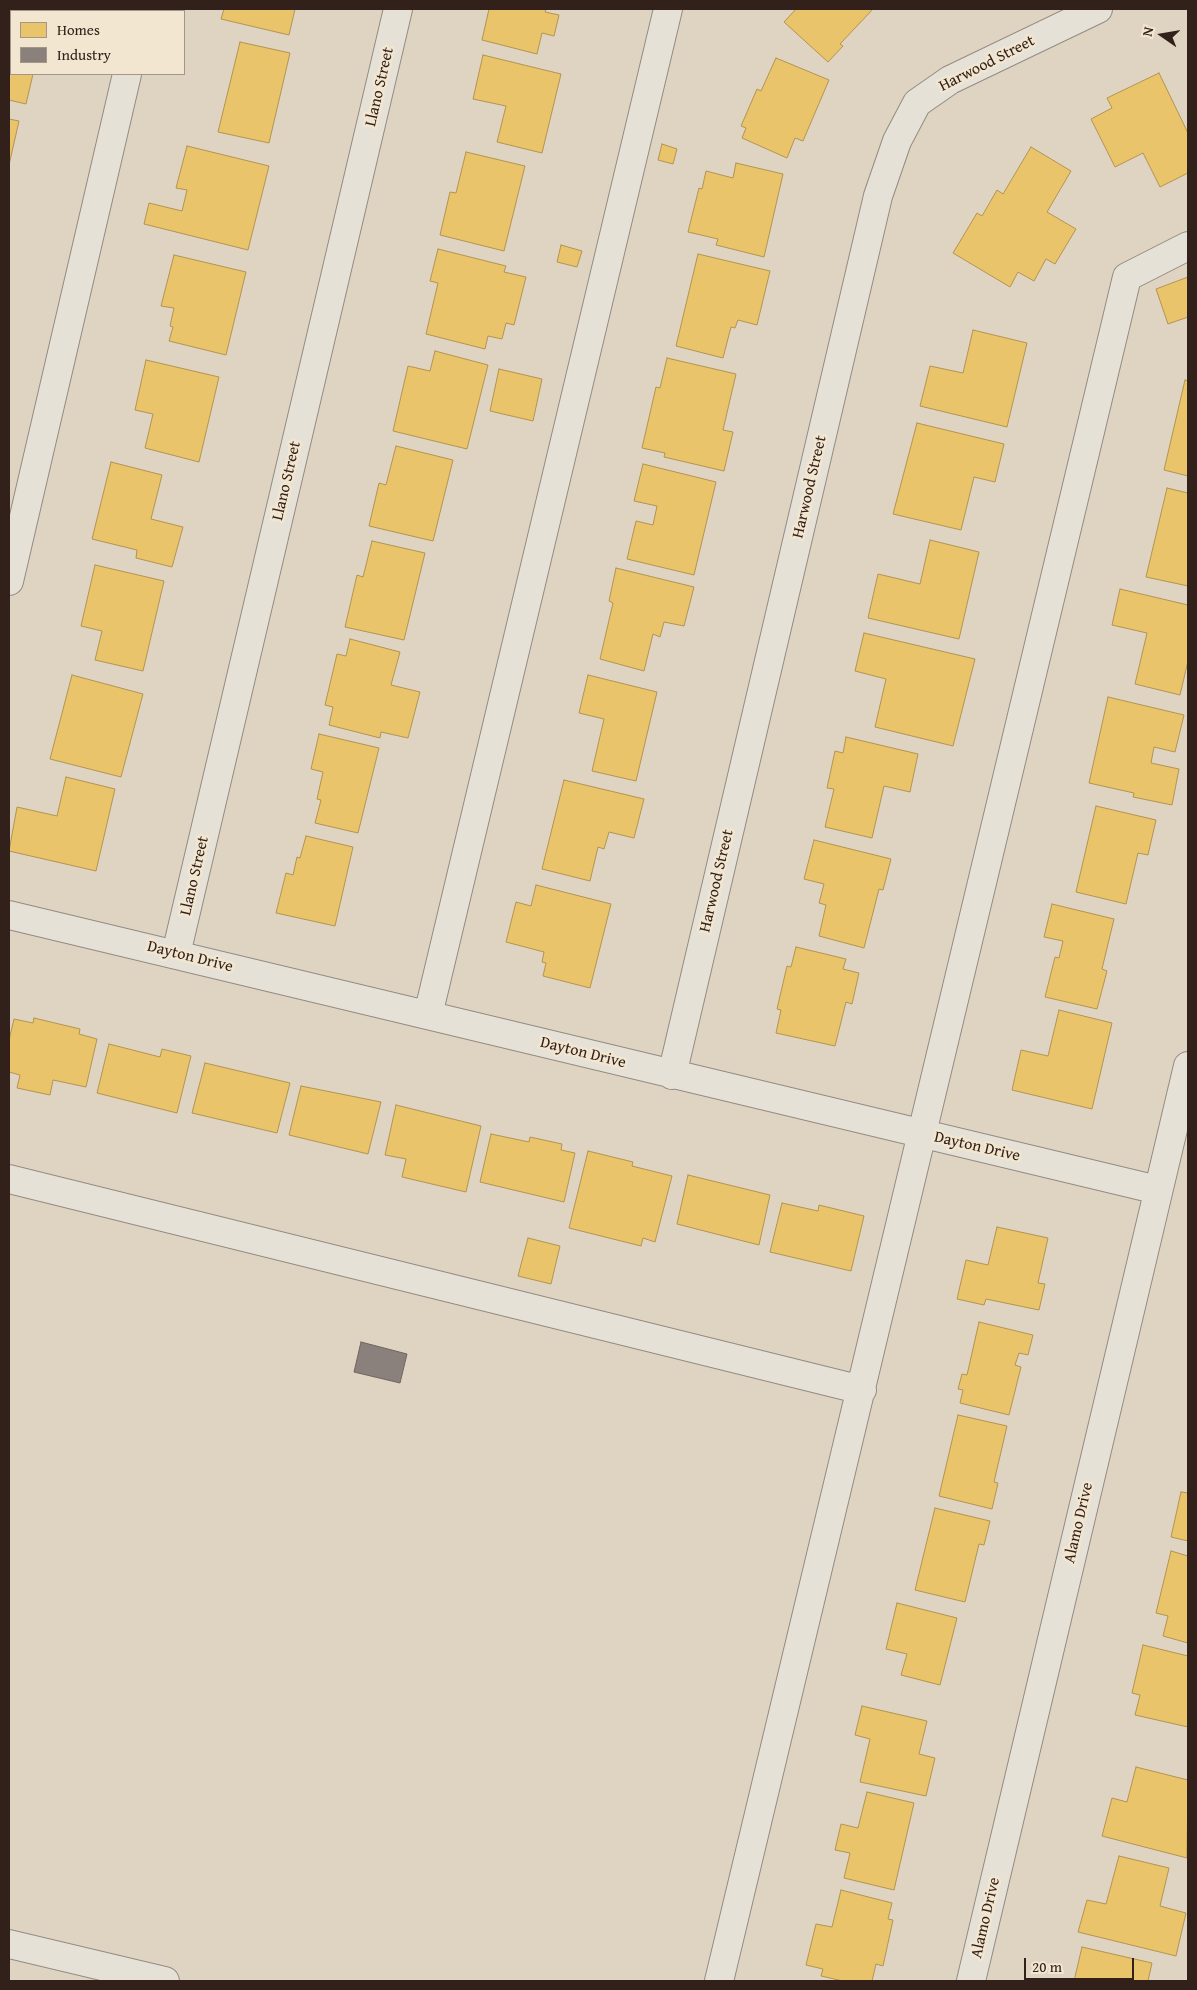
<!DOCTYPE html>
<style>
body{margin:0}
#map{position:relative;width:1197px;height:1990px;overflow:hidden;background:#dfd4c2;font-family:"Gentium Book Plus",serif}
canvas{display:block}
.frame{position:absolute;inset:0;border:10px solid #32211a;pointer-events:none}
.legend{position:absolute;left:10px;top:10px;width:175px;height:65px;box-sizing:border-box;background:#f2e6d0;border:1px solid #a59787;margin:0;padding:6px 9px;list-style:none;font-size:15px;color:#32211a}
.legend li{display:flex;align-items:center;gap:10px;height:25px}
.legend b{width:25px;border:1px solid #a59787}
.north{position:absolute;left:1137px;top:10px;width:50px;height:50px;-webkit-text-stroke:4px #f2e6d0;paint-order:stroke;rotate:283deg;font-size:14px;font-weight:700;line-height:20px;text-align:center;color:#32211a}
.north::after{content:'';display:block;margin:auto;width:18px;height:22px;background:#32211a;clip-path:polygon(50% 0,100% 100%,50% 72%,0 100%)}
.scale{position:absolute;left:1024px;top:1958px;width:110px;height:22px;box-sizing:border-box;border:2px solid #32211a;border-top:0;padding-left:6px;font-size:15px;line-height:18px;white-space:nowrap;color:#32211a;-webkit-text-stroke:4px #f2e6d0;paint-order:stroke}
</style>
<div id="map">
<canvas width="1197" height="1990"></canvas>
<div class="frame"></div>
<ul class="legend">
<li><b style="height:14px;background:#e9c46a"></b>Homes</li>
<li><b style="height:14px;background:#8a817c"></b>Industry</li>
</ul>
<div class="north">N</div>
<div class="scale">20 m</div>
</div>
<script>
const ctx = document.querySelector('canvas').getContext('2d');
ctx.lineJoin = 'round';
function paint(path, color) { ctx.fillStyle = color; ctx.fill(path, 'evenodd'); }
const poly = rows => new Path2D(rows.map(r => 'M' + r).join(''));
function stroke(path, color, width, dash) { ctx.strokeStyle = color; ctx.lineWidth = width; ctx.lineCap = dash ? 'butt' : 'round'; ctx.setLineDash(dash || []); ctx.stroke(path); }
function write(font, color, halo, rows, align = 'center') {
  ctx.font = font + ' "Gentium Book Plus",serif'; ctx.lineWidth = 5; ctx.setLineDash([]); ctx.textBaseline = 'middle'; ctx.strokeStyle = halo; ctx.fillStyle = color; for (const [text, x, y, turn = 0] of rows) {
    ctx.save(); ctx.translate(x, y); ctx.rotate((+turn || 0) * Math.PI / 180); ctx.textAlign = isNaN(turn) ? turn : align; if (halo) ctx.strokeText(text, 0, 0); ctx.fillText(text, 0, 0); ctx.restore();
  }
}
const homes = poly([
 [224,9,295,9,289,35,221,19,224,9],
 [489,9,546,9,545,12,559,15,554,36,542,33,537,54,482,40,489,9],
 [796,9,873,9,840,44,843,46,828,62,784,22,796,9],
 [9,16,11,16,11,74,33,74,26,104,9,100,9,16],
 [240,42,290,53,269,143,218,132,240,42],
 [483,55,561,74,542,153,497,142,506,106,473,99,483,55],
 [776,58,829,80,803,141,795,138,787,158,742,138,746,128,741,126,757,89,761,91,776,58],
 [1159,73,1188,133,1188,173,1160,187,1143,153,1115,167,1091,119,1112,108,1107,98,1159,73],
 [9,119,19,121,9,165,9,119],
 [662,144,677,149,673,164,658,160,662,144],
 [187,146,269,166,248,250,144,224,149,203,182,211,187,190,176,188,187,146],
 [1031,147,1071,171,1047,212,1076,229,1055,264,1046,259,1034,281,1018,272,1010,287,953,253,977,213,982,216,997,190,1003,194,1031,147],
 [466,152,525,166,504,251,440,235,450,192,456,193,466,152],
 [736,163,783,174,764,257,716,245,718,239,688,232,699,188,702,189,706,171,733,178,736,163],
 [561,245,582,251,577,267,557,262,561,245],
 [438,249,506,266,504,272,526,277,514,325,506,323,502,339,488,336,485,349,426,334,438,283,430,281,438,249],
 [698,254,770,271,757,325,738,320,735,328,731,327,723,358,676,346,698,254],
 [174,255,246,272,226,355,169,341,173,327,170,326,174,308,161,306,174,255],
 [1188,277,1188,317,1168,324,1156,289,1188,277],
 [973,330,1027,343,1007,427,920,406,930,366,963,373,973,330],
 [435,351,488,365,467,449,393,431,408,366,430,371,435,351],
 [667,358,736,374,723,430,733,432,724,471,664,457,665,453,642,448,656,387,660,388,667,358],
 [146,360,219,377,199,462,145,448,153,414,135,410,146,360],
 [499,369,542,379,533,421,490,411,499,369],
 [1185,380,1188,381,1188,476,1164,470,1185,380],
 [917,423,1004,444,995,482,974,477,961,530,893,514,917,423],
 [396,446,453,460,433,541,369,526,379,483,386,485,396,446],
 [111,462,162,475,151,519,183,527,172,567,136,558,137,550,92,539,111,462],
 [643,464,716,482,694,575,627,559,636,521,653,525,657,506,634,501,643,464],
 [1167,488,1188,493,1188,586,1146,577,1167,488],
 [930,540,979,552,959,639,868,618,878,574,920,584,930,540],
 [372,541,425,553,404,640,345,627,357,575,363,577,372,541],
 [95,565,164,581,143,671,95,660,102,631,81,626,95,565],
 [616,568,694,587,684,626,664,622,660,637,653,634,644,671,600,659,613,603,609,601,616,568],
 [1120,589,1188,605,1188,661,1180,695,1135,684,1147,633,1112,625,1120,589],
 [864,633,975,659,953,746,875,727,886,679,855,671,864,633],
 [350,639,400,652,391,685,420,692,408,738,381,732,380,738,329,725,333,707,325,705,337,654,346,656,350,639],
 [72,675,143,694,121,777,50,759,72,675],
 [588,675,657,692,636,781,592,771,604,719,579,713,588,675],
 [1108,697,1184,715,1175,752,1154,747,1151,763,1179,769,1172,805,1133,797,1134,793,1089,783,1108,697],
 [319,734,379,748,358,833,315,823,321,800,317,799,323,772,311,769,319,734],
 [846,737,918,754,910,792,884,786,872,838,825,827,834,789,827,788,835,751,843,753,846,737],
 [66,777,115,789,96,871,9,851,17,807,57,816,66,777],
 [564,780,644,799,634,838,609,832,604,849,598,847,590,881,542,869,564,780],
 [1096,806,1156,820,1148,855,1138,853,1126,904,1076,892,1096,806],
 [306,836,353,847,335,926,276,913,286,873,293,875,297,857,300,858,306,836],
 [814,840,891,859,883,890,879,889,864,948,819,936,826,905,819,903,824,884,804,879,814,840],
 [536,885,611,904,590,988,543,976,546,963,542,962,544,952,506,942,516,902,531,906,536,885],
 [1052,904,1114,919,1102,969,1107,971,1097,1009,1045,997,1055,957,1059,958,1063,941,1044,937,1052,904],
 [796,947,846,959,843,969,859,973,852,1004,846,1002,835,1046,776,1033,781,1010,777,1009,787,966,791,967,796,947],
 [1059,1010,1112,1023,1092,1109,1012,1090,1021,1050,1048,1056,1059,1010],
 [34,1018,80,1029,79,1034,97,1039,86,1087,53,1080,50,1095,17,1088,20,1075,9,1072,9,1040,14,1019,33,1023,34,1018],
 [109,1044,160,1057,162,1049,191,1056,177,1113,97,1093,109,1044],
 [205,1063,290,1083,277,1133,192,1113,205,1063],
 [301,1086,381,1102,368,1154,289,1135,301,1086],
 [396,1105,481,1126,466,1192,402,1177,406,1159,385,1155,396,1105],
 [491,1134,529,1142,530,1137,562,1144,561,1150,575,1153,564,1202,480,1182,491,1134],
 [588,1151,633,1162,632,1166,672,1176,655,1242,643,1238,641,1246,569,1228,588,1151],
 [688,1175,770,1195,759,1245,677,1224,688,1175],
 [782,1203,818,1211,819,1205,864,1216,851,1271,770,1252,782,1203],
 [997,1227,1048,1238,1038,1283,1045,1284,1039,1310,986,1299,984,1305,957,1299,966,1260,988,1265,997,1227],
 [528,1238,560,1246,551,1284,518,1276,528,1238],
 [979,1322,1033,1335,1028,1355,1019,1353,1015,1365,1021,1367,1009,1415,960,1403,963,1390,958,1389,962,1374,967,1375,979,1322],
 [958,1415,1007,1426,994,1482,998,1483,992,1509,939,1496,958,1415],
 [1181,1492,1188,1493,1188,1541,1171,1537,1181,1492],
 [935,1508,990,1521,984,1545,979,1544,965,1602,915,1590,935,1508],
 [1171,1551,1188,1556,1188,1643,1163,1636,1168,1616,1156,1613,1171,1551],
 [897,1603,957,1618,940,1685,901,1675,907,1654,886,1649,897,1603],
 [1143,1645,1188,1656,1188,1727,1135,1715,1140,1695,1132,1693,1143,1645],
 [862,1706,927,1721,919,1754,935,1758,926,1796,860,1782,870,1739,855,1735,862,1706],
 [1136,1767,1188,1780,1187,1858,1102,1836,1112,1798,1127,1802,1136,1767],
 [867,1792,914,1803,894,1890,844,1878,850,1853,835,1850,841,1824,858,1828,867,1792],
 [1119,1856,1169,1868,1160,1906,1186,1913,1176,1956,1078,1932,1087,1900,1106,1904,1119,1856],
 [841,1890,892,1903,888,1919,893,1920,883,1966,876,1964,872,1981,843,1981,821,1976,823,1969,806,1965,816,1924,832,1927,841,1890],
 [1082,1947,1152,1963,1148,1981,1074,1981,1082,1947]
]);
const industry = poly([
 [361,1342,407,1354,400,1383,354,1372,361,1342]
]);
const minor = poly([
 [141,11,142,9],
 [9,581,127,74],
 [9,915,1158,1190],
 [176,954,398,9],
 [428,1015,668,9],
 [672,1075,878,196,897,141,917,103,950,80,1098,9],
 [9,1179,862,1390],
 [9,1944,165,1981],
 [719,1981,1127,277,1188,246],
 [971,1981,1188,1066]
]);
const streetNames = [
 ["Harwood Street",987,64,-27],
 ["Llano Street",380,87,-77],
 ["Llano Street",287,481,-77],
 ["Harwood Street",810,487,-77],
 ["Llano Street",195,876,-77],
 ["Harwood Street",717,881,-77],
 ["Dayton Drive",190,957,14],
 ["Dayton Drive",583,1053,14],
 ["Dayton Drive",977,1147,13],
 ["Alamo Drive",1079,1523,-77],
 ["Alamo Drive",986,1918,-77]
];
paint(homes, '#e9c46a');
stroke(homes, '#b29352', 1);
paint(industry, '#8a817c');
stroke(industry, '#70645f', 1);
stroke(minor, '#948b81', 30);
stroke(minor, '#e6e1d7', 28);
write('16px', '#32211a', '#f2e6d0', streetNames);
</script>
